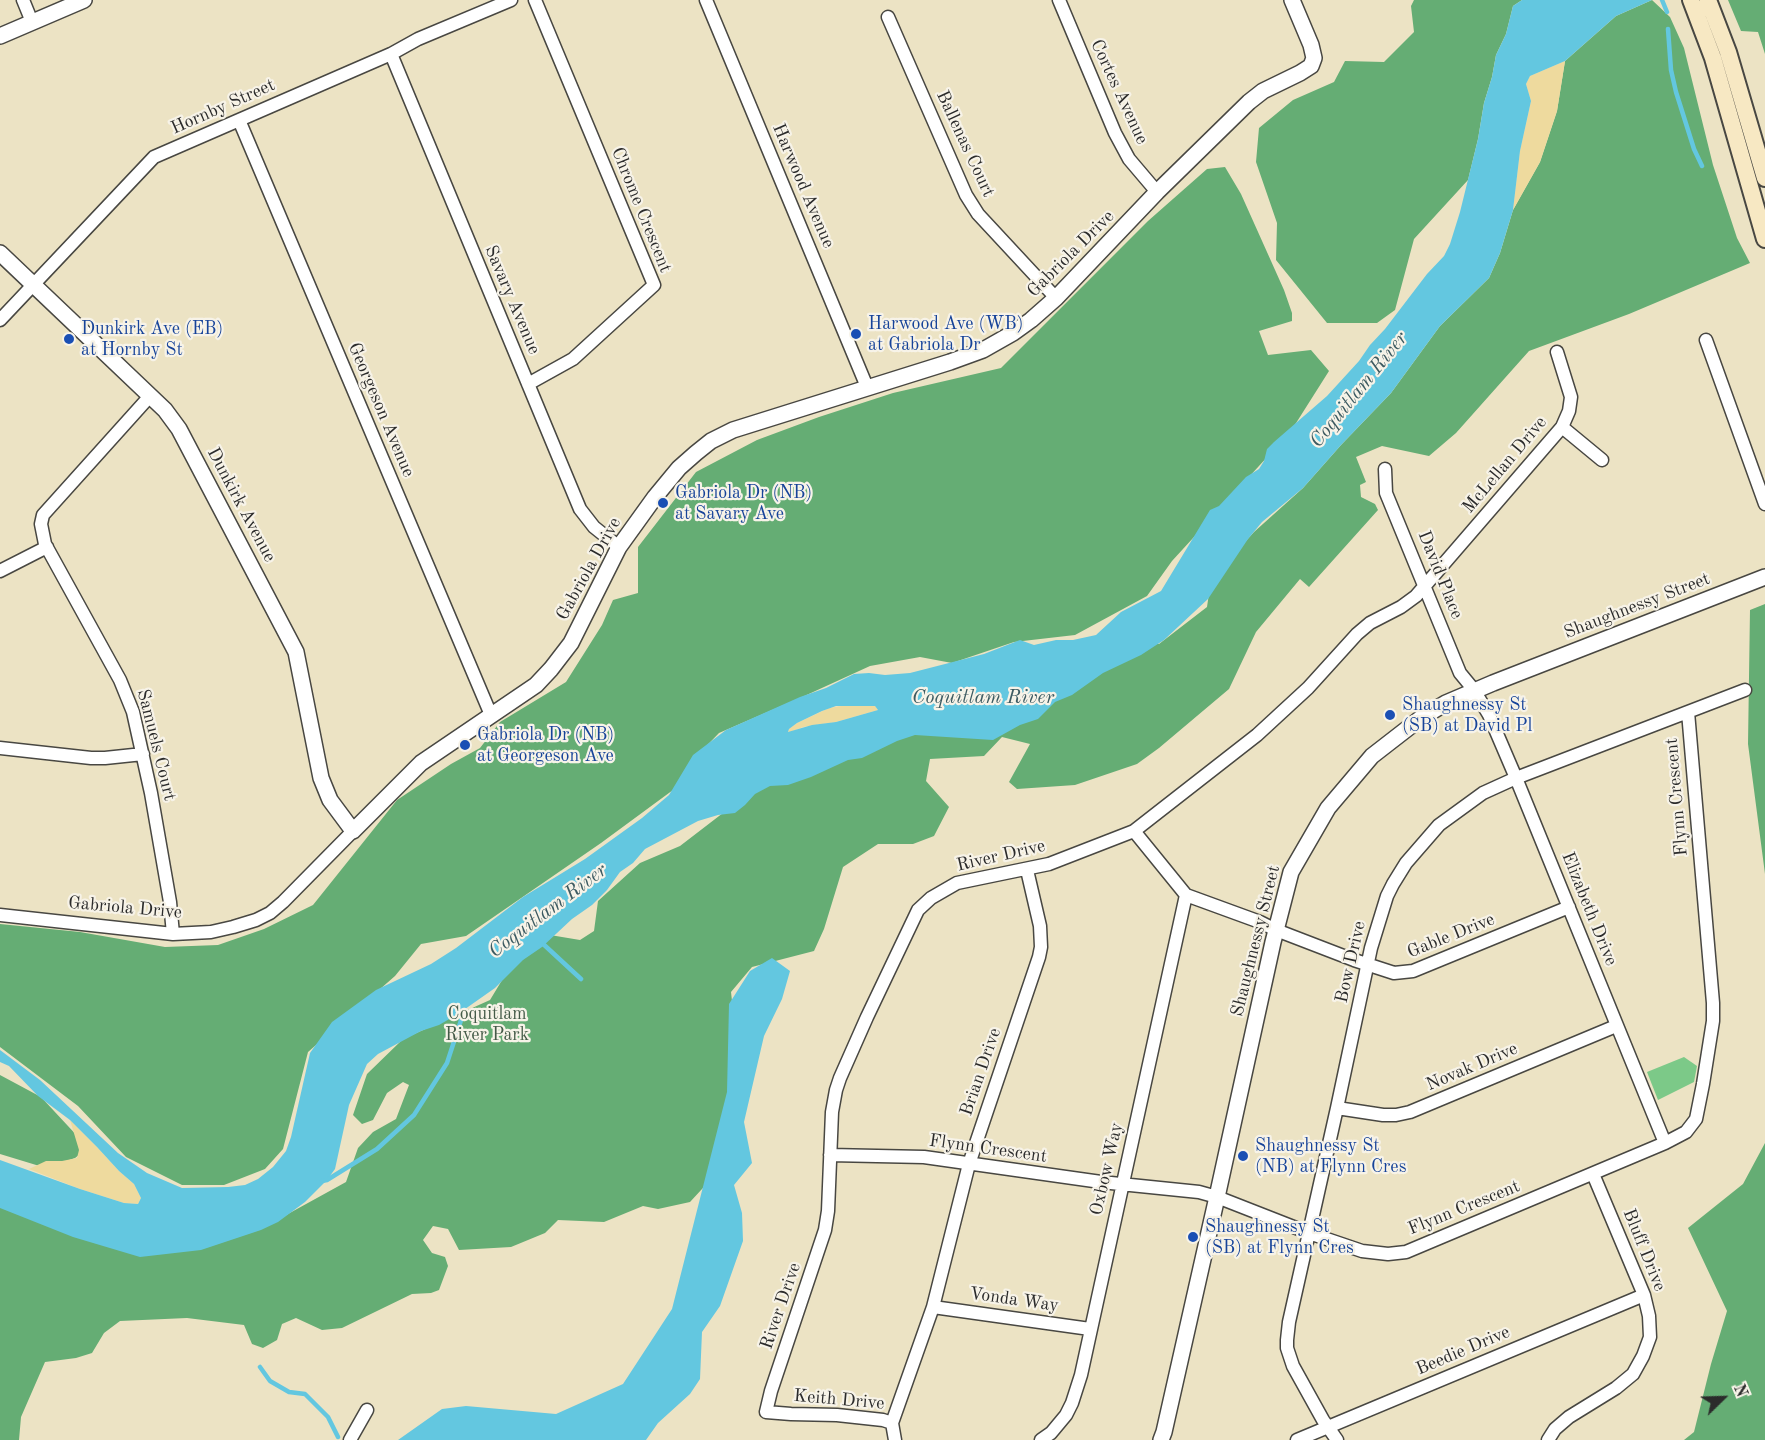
<!DOCTYPE html>
<style>
body{margin:0}
#map{position:relative;width:1765px;height:1440px;overflow:hidden;background:#ece3c4;font-family:"Old Standard TT",serif}
canvas{display:block}
.north{position:absolute;left:1693px;top:1368px;width:60px;height:60px;-webkit-text-stroke:4px #f7f3e8;paint-order:stroke;rotate:67deg;font-size:16px;font-weight:700;line-height:24px;text-align:center;color:#2b2b2b}
.north::after{content:'';display:block;margin:auto;width:21px;height:27px;background:#2b2b2b;clip-path:polygon(50% 0,100% 100%,50% 72%,0 100%)}
</style>
<div id="map">
<canvas width="1765" height="1440"></canvas>
<div class="north">N</div>
</div>
<script>
const ctx = document.querySelector('canvas').getContext('2d');
ctx.lineJoin = 'round';
function paint(path, color) { ctx.fillStyle = color; ctx.fill(path, 'evenodd'); }
const poly = rows => new Path2D(rows.map(r => 'M' + r).join(''));
function stroke(path, color, width, dash) { ctx.strokeStyle = color; ctx.lineWidth = width; ctx.lineCap = dash ? 'butt' : 'round'; ctx.setLineDash(dash || []); ctx.stroke(path); }
function write(font, color, halo, rows, align = 'center') {
  ctx.font = font + ' "Old Standard TT",serif'; ctx.lineWidth = 4.5; ctx.setLineDash([]); ctx.textBaseline = 'middle'; ctx.strokeStyle = halo; ctx.fillStyle = color; for (const [text, x, y, turn = 0] of rows) {
    ctx.save(); ctx.translate(x, y); ctx.rotate((+turn || 0) * Math.PI / 180); ctx.textAlign = isNaN(turn) ? turn : align; if (halo) ctx.strokeText(text, 0, 0); ctx.fillText(text, 0, 0); ctx.restore();
  }
}
const green = poly([
 [1684,1057,1697,1066,1694,1082,1658,1100,1647,1072]
]);
const forest = poly([
 [1414,0,1522,0,1513,6,1506,34,1496,55,1492,77,1484,103,1478,139,1468,180,1414,239,1395,310,1377,323,1327,323,1276,260,1277,223,1256,162,1259,128,1293,100,1334,82,1345,61,1384,62,1414,32,1411,6],
 [1652,0,1670,17,1684,48,1713,165,1737,238,1750,263,1629,314,1529,351,1456,433,1429,456,1382,446,1356,457,1366,482,1360,485,1361,497,1375,504,1378,510,1309,587,1300,579,1256,632,1229,689,1159,748,1137,764,1075,785,1017,789,1009,782,1030,744,1002,737,984,756,930,759,926,781,949,807,934,836,913,844,878,844,843,867,824,929,814,951,752,967,731,992,735,1028,733,1063,714,1176,690,1202,658,1209,643,1206,604,1222,558,1220,545,1233,511,1247,459,1250,448,1229,433,1226,423,1240,432,1253,445,1257,448,1266,439,1290,431,1293,412,1294,342,1328,322,1330,296,1318,282,1324,277,1340,263,1348,252,1344,244,1325,187,1318,120,1321,104,1333,92,1353,76,1358,45,1362,21,1417,19,1440,0,1440,0,1200,277,1220,346,1182,358,1148,373,1132,396,1119,409,1085,403,1082,387,1093,373,1120,362,1124,353,1115,367,1074,403,1039,490,1000,513,962,550,935,580,940,594,931,598,901,640,863,680,846,749,793,1146,641,1159,644,1207,607,1211,580,1254,532,1303,488,1341,445,1391,393,1440,326,1489,278,1500,253,1513,210,1540,162,1557,111,1565,61,1616,16],
 [1728,0,1765,0,1765,54,1758,32,1741,31],
 [1225,167,1241,194,1284,290,1292,313,1292,321,1259,331,1268,355,1311,350,1329,371,1291,431,1172,561,1147,596,1075,635,1014,642,952,663,920,657,870,666,800,698,719,733,692,761,673,790,601,843,466,936,421,944,395,976,308,1052,283,1149,265,1169,224,1185,182,1185,126,1157,78,1106,0,1047,0,924,80,932,165,947,218,945,264,929,313,905,397,800,451,764,480,748,500,722,566,682,602,625,613,600,638,593,638,547,696,472,757,440,819,417,893,393,1001,368,1148,221,1207,169],
 [1765,604,1765,874,1748,744,1750,610],
 [0,1075,41,1097,81,1140,84,1151,75,1158,46,1168,0,1154],
 [1765,1143,1765,1440,1684,1440,1694,1432,1711,1364,1727,1311,1688,1228,1743,1184]
]);
const sand = poly([
 [1565,61,1557,111,1540,162,1513,210,1520,151,1531,101,1526,84,1530,76],
 [841,706,875,706,878,710,836,722,803,727,788,733,789,729,797,723,829,708],
 [70,1120,97,1147,119,1171,134,1184,141,1198,138,1204,124,1203,80,1189,29,1169,46,1161,62,1161,77,1158,79,1150]
]);
const water = poly([
 [1522,0,1652,0,1616,16,1565,61,1530,76,1526,84,1531,101,1520,151,1513,210,1500,253,1489,278,1440,326,1391,393,1341,445,1303,488,1262,522,1248,539,1208,599,1164,640,1141,655,1103,673,1072,695,1055,702,1038,719,1020,725,993,740,915,735,897,741,862,758,848,760,811,777,788,785,770,786,755,794,745,805,735,813,718,815,698,821,645,849,633,863,620,872,607,890,592,905,572,919,542,947,523,960,495,988,458,1014,439,1025,421,1031,378,1054,367,1064,349,1105,335,1169,327,1180,305,1202,278,1222,261,1230,201,1250,140,1257,73,1237,0,1208,0,1160,80,1189,124,1203,138,1204,141,1198,134,1184,119,1171,97,1147,70,1120,38,1096,9,1066,0,1062,0,1050,40,1080,118,1153,147,1173,182,1188,228,1187,245,1185,258,1179,273,1167,286,1151,291,1137,310,1053,332,1022,376,990,431,964,456,948,523,897,585,859,642,818,669,795,693,755,726,730,800,697,826,688,854,674,869,673,885,675,910,673,984,654,1020,640,1034,645,1056,640,1073,640,1096,635,1121,612,1161,591,1210,510,1219,506,1246,477,1259,469,1264,461,1267,449,1274,442,1327,396,1359,361,1370,345,1385,329,1427,274,1444,256,1450,244,1460,212,1478,139,1484,103,1492,77,1496,55,1506,34,1513,6],
 [836,706,875,706,878,710,836,722,812,725,788,732,789,729,797,723,822,711],
 [772,958,790,971,782,999,764,1036,744,1122,752,1163,734,1185,742,1213,743,1241,720,1306,702,1332,700,1379,690,1394,658,1423,646,1440,398,1440,442,1409,466,1406,556,1414,623,1384,672,1309,727,1092,729,1004,750,971]
]);
const stream = poly([
 [1662,0,1667,12],
 [1668,29,1671,70,1676,92,1694,149,1702,166],
 [541,942,581,979],
 [322,1181,327,1180,377,1149,414,1115,447,1063,464,1011,462,1007],
 [260,1367,270,1381,289,1392,305,1394,328,1417,338,1437]
]);
const minor = poly([
 [23,0,32,22],
 [706,0,867,387],
 [1059,0,1115,133,1129,159,1157,192],
 [888,17,966,195,978,214,1056,298],
 [391,54,580,509,594,527,619,547],
 [239,120,491,715],
 [0,320,154,157,391,54,418,39,511,0],
 [1706,340,1765,504],
 [528,384,573,359,654,285,535,0],
 [150,396,43,515,41,524,45,544,120,680,133,712,151,793,170,902,173,934],
 [1562,427,1602,460],
 [1385,469,1386,493,1460,673,1474,690,1489,715,1516,778,1665,1143],
 [0,571,47,547],
 [0,748,91,758,105,758,143,754],
 [1134,831,1186,895,1260,922,1276,930,1354,960,1394,973,1413,971,1569,907],
 [0,915,173,934,211,932,233,927,256,920,270,913,283,902,353,831],
 [1337,1108,1383,1115,1396,1115,1410,1112,1616,1026],
 [830,1155,924,1157,1101,1182,1199,1192,1217,1197,1309,1233,1362,1251,1388,1254,1406,1252,1665,1143,1686,1132,1696,1119,1703,1084,1713,1021,1713,1003,1688,712],
 [933,1307,1090,1329],
 [892,1423,883,1420,837,1415,791,1414,766,1412,771,1391,825,1230,828,1211,832,1112,836,1090,840,1078,867,1017,918,910,931,898,957,883,1049,864,1134,831,1257,735,1308,688,1357,634,1370,623,1401,607,1416,596,1562,427,1569,411,1571,397,1557,352],
 [350,1440,367,1410],
 [895,1440,892,1423,933,1307,969,1164,1039,957,1041,947,1040,926,1027,870],
 [1041,1440,1051,1433,1066,1415,1072,1403,1081,1375,1186,895],
 [1297,1440,1644,1295],
 [1337,1440,1323,1420,1293,1366,1287,1348,1287,1340,1289,1322,1337,1108,1371,948,1387,896,1393,884,1406,863,1439,825,1483,793,1516,778,1745,690],
 [1548,1440,1555,1429,1569,1417,1616,1388,1633,1374,1643,1356,1650,1337,1649,1316,1644,1295,1593,1174]
]);
const tertiary = poly([
 [0,36,84,0],
 [0,253,165,410,179,429,296,652,321,778,330,800,353,831,421,763,536,685,551,669,571,643,619,547,655,497,679,468,696,453,711,441,733,430,950,362,983,350,1013,333,1031,320,1056,298,1157,192,1249,102,1263,91,1300,73,1311,66,1314,58,1311,45,1292,0],
 [1161,1440,1164,1432,1217,1197,1273,942,1291,872,1328,808,1372,756,1421,718,1446,703,1493,683,1765,577]
]);
const secondary = poly([
 [1691,0,1713,58,1765,239],
 [1708,0,1728,52,1765,178]
]);
const markers = [
 [856,334,6,"#1a4fb4"],
 [69,339,6,"#1a4fb4"],
 [663,503,6,"#1a4fb4"],
 [1390,715,6,"#1a4fb4"],
 [465,745,6,"#1a4fb4"],
 [1243,1156,6,"#1a4fb4"],
 [1193,1237,6,"#1a4fb4"]
];
const streetNames = [
 ["Cortes Avenue",1119,92,65],
 ["Hornby Street",223,107,-24],
 ["Ballenas Court",965,144,65],
 ["Harwood Avenue",803,186,67],
 ["Chrome Crescent",641,210,68],
 ["Gabriola Drive",1071,254,-45],
 ["Savary Avenue",512,300,67],
 ["Georgeson Avenue",381,410,67],
 ["McLellan Drive",1505,465,-50],
 ["Dunkirk Avenue",241,505,62],
 ["Gabriola Drive",589,569,-61],
 ["David Place",1440,575,68],
 ["Shaughnessy Street",1637,606,-21],
 ["Samuels Court",156,745,76],
 ["Flynn Crescent",1677,797,-95],
 ["River Drive",1001,856,-13],
 ["Gabriola Drive",125,908,5],
 ["Elizabeth Drive",1589,909,68],
 ["Gable Drive",1451,936,-22],
 ["Shaughnessy Street",1256,941,-76],
 ["Bow Drive",1351,962,-77],
 ["Novak Drive",1472,1067,-23],
 ["Brian Drive",981,1072,-71],
 ["Flynn Crescent",988,1149,8],
 ["Oxbow Way",1107,1169,-77],
 ["Flynn Crescent",1464,1208,-22],
 ["Bluff Drive",1644,1250,68],
 ["Vonda Way",1014,1300,8],
 ["River Drive",781,1306,-71],
 ["Beedie Drive",1463,1351,-23],
 ["Keith Drive",839,1400,5]
];
const transitNames = [
 ["Harwood Ave (WB)",868,324],
 ["at Gabriola Dr",868,345],
 ["Dunkirk Ave (EB)",81,329],
 ["at Hornby St",81,350],
 ["Gabriola Dr (NB)",675,493],
 ["at Savary Ave",675,514],
 ["Shaughnessy St",1402,705],
 ["(SB) at David Pl",1402,726],
 ["Gabriola Dr (NB)",477,735],
 ["at Georgeson Ave",477,756],
 ["Shaughnessy St",1255,1146],
 ["(NB) at Flynn Cres",1255,1167],
 ["Shaughnessy St",1205,1227],
 ["(SB) at Flynn Cres",1205,1248]
];
const parkNames = [
 ["Coquitlam",487,1014],
 ["River Park",487,1035]
];
const waterNames = [
 ["Coquitlam River",1359,390,-51],
 ["Coquitlam River",983,698],
 ["Coquitlam River",548,911,-37]
];
paint(green, '#7cc988');
paint(forest, '#65ad74');
paint(sand, '#eeda9e');
paint(water, '#63c7e0');
stroke(stream, '#63c7e0', 4.5);
stroke(minor, '#484742', 15);
stroke(tertiary, '#484742', 18);
stroke(secondary, '#484742', 20);
stroke(minor, '#fff', 12);
stroke(tertiary, '#fff', 15);
stroke(secondary, '#f7e8c3', 16);
for (const [x, y, r, color] of markers) { const dot = new Path2D(); dot.arc(x, y, r, 0, 2 * Math.PI); ctx.fillStyle = color; ctx.fill(dot); stroke(dot, '#f7f3e8', 2); }
write('18px', '#2b2b2b', '#f7f3e8', streetNames);
write('18px', '#164399', '#f7f3e8', transitNames, 'left');
write('18px', '#435a47', '#f7f3e8', parkNames);
write('italic 20px', '#3c5a61', '#f7f3e8', waterNames);
</script>
